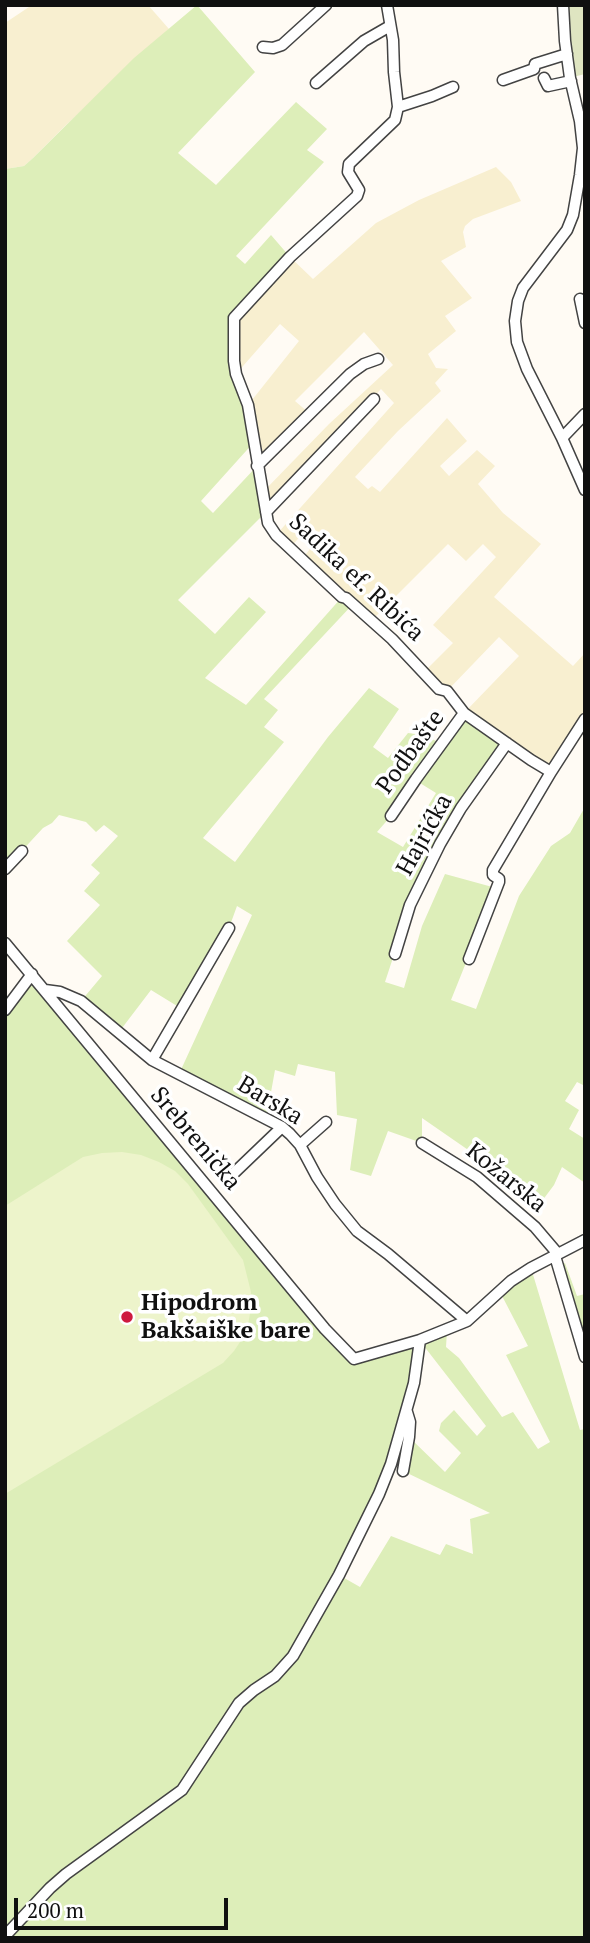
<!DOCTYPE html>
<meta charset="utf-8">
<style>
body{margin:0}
#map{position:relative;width:590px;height:1943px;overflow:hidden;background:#fffbf4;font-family:"PT Serif",serif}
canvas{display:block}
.frame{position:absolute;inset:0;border:7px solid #101010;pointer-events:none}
.scale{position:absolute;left:14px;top:1898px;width:214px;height:32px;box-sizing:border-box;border:4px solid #101010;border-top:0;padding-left:9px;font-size:21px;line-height:24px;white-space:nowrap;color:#101010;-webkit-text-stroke:5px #fff;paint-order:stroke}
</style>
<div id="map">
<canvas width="590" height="1943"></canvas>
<div class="frame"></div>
<div class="scale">200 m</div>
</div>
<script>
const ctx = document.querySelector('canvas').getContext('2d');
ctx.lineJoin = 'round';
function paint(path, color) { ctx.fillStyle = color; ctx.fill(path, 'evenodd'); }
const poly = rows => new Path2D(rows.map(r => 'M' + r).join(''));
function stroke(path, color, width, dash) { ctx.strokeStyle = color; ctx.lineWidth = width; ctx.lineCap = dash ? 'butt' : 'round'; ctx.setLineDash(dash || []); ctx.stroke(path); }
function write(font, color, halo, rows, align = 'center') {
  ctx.font = font + ' "PT Serif",serif'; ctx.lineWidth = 7; ctx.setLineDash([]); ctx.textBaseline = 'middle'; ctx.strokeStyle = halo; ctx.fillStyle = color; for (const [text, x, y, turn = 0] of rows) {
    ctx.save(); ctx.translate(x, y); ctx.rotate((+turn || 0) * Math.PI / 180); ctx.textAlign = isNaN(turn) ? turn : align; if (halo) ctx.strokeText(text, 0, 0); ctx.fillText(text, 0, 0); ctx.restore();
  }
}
const farmland = poly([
 [32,5,148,5,169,29,65,126,33,158,24,166,5,169,5,23],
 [496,167,511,182,521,201,473,219,465,226,463,232,466,247,441,261,472,298,445,316,456,331,428,354,436,368,448,369,435,383,441,391,398,431,355,477,368,489,372,486,380,492,447,418,467,441,440,466,449,476,477,450,495,466,478,484,503,513,541,544,494,597,573,666,585,653,585,719,551,772,464,713,519,656,499,637,447,691,424,672,453,643,433,625,496,557,483,544,466,561,448,544,372,620,302,559,321,535,310,525,290,548,276,535,394,403,381,389,266,512,263,492,329,424,393,365,364,332,295,401,309,413,257,466,248,405,299,341,280,324,236,374,234,318,290,257,313,279,376,223,419,200]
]);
const green = poly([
 [197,5,255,72,178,153,216,185,296,102,327,129,307,150,324,162,236,256,245,264,271,235,290,257,234,316,233,337,255,441,201,501,213,513,257,466,266,512,178,600,215,634,249,597,266,612,205,678,246,705,342,597,353,604,264,699,278,710,264,727,284,742,203,838,235,862,328,737,369,688,399,709,373,747,388,758,408,733,424,735,442,744,464,713,507,743,461,808,410,906,385,982,404,988,422,926,445,874,496,888,451,1000,476,1009,519,896,551,846,570,833,585,807,585,1086,577,1082,565,1101,579,1110,569,1129,585,1139,585,1183,562,1167,554,1185,542,1201,422,1118,422,1143,388,1131,371,1176,350,1170,357,1119,337,1115,335,1072,298,1064,295,1076,275,1070,266,1120,179,1074,252,915,237,906,229,928,182,1009,151,990,119,1032,81,1001,102,976,67,941,100,905,84,891,100,873,91,865,118,836,104,825,96,832,86,822,59,815,52,823,43,828,5,869,5,169,24,166,33,158,134,58],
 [415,780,436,793,403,847,377,832,391,816],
 [32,974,354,1359,447,1331,446,1347,459,1358,502,1417,513,1412,538,1449,550,1442,506,1355,528,1346,500,1292,531,1268,580,1430,585,1429,585,1938,5,1938,5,1010],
 [420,1341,486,1426,477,1436,454,1410,441,1423,439,1431,461,1453,445,1472,409,1437,403,1471,490,1513,470,1519,473,1554,446,1544,440,1555,391,1536,360,1587,339,1575,391,1463],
 [565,1263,577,1296,585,1294,585,1357,558,1266]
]);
const cemetery = poly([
 [569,5,585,5,585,74,573,77,569,60,571,46,569,31]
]);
const pitch = poly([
 [122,1152,141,1155,159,1162,175,1171,188,1184,243,1260,251,1292,251,1308,248,1325,242,1339,234,1351,223,1363,5,1494,5,1206,83,1157,102,1153]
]);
const minor = poly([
 [387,5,393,40,394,72,398,107,395,120,349,164,348,172,359,190,357,196,290,257,234,318,234,361,236,374,248,405,268,523,276,535,342,597,346,598,392,639,439,689,447,691,464,713,531,760,551,772,585,719],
 [563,5,565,41,570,78,580,121,583,148,580,175,573,215,567,230,523,288,518,301,515,321,517,342,527,369,562,438,585,490],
 [263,47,273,48,282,45,326,5],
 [544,78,548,86,571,81],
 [503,80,534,69,535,64,567,54],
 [316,83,364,41,390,26],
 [398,107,432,96,453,87],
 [580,299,585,323],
 [562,438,585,414],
 [257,466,350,374,364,364,378,359],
 [266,512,374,399],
 [391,816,416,779,464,713],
 [5,869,22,851],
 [5,943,325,1329,354,1359,420,1340,467,1321,511,1281,531,1268,585,1240],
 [395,954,410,905,440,844,461,808,507,743],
 [469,959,499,882,499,879,493,875,493,870,551,772],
 [45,990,60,992,81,1001,152,1060,282,1127,290,1134,300,1145,317,1177,335,1204,357,1231,388,1254,467,1321],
 [5,1010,32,974],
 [152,1060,229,928],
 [422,1143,477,1177,535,1227,558,1254],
 [300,1145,326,1122],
 [234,1173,282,1127],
 [555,1256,585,1357],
 [403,1471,409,1437,410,1422,407,1412],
 [5,1936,50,1888,66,1874,182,1790,239,1703,254,1690,275,1676,293,1656,339,1575,379,1494,391,1464,414,1383,420,1340]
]);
const markers = [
 [127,1317,7,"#ce1a3f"]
];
const streetNames = [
 ["Sadika ef. Ribića",356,578,43],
 ["Podbašte",411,752,-54],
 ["Hajrićka",425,835,-61],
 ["Barska",270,1101,31],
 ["Srebrenička",195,1139,50],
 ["Kožarska",506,1178,39]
];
const poiNames = [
 ["Hipodrom",141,1303],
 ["Bakšaiške bare",141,1331]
];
paint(farmland, '#f8efd0');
paint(green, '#ddeeb9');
paint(cemetery, '#dfe5c1');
paint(pitch, '#edf4cb');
stroke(minor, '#434343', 13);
stroke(minor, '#fff', 10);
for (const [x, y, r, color] of markers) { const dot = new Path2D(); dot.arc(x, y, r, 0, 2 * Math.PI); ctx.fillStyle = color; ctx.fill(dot); stroke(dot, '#fff', 2.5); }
write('24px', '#101010', '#fff', streetNames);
write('bold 24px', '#101010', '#fff', poiNames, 'left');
</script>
